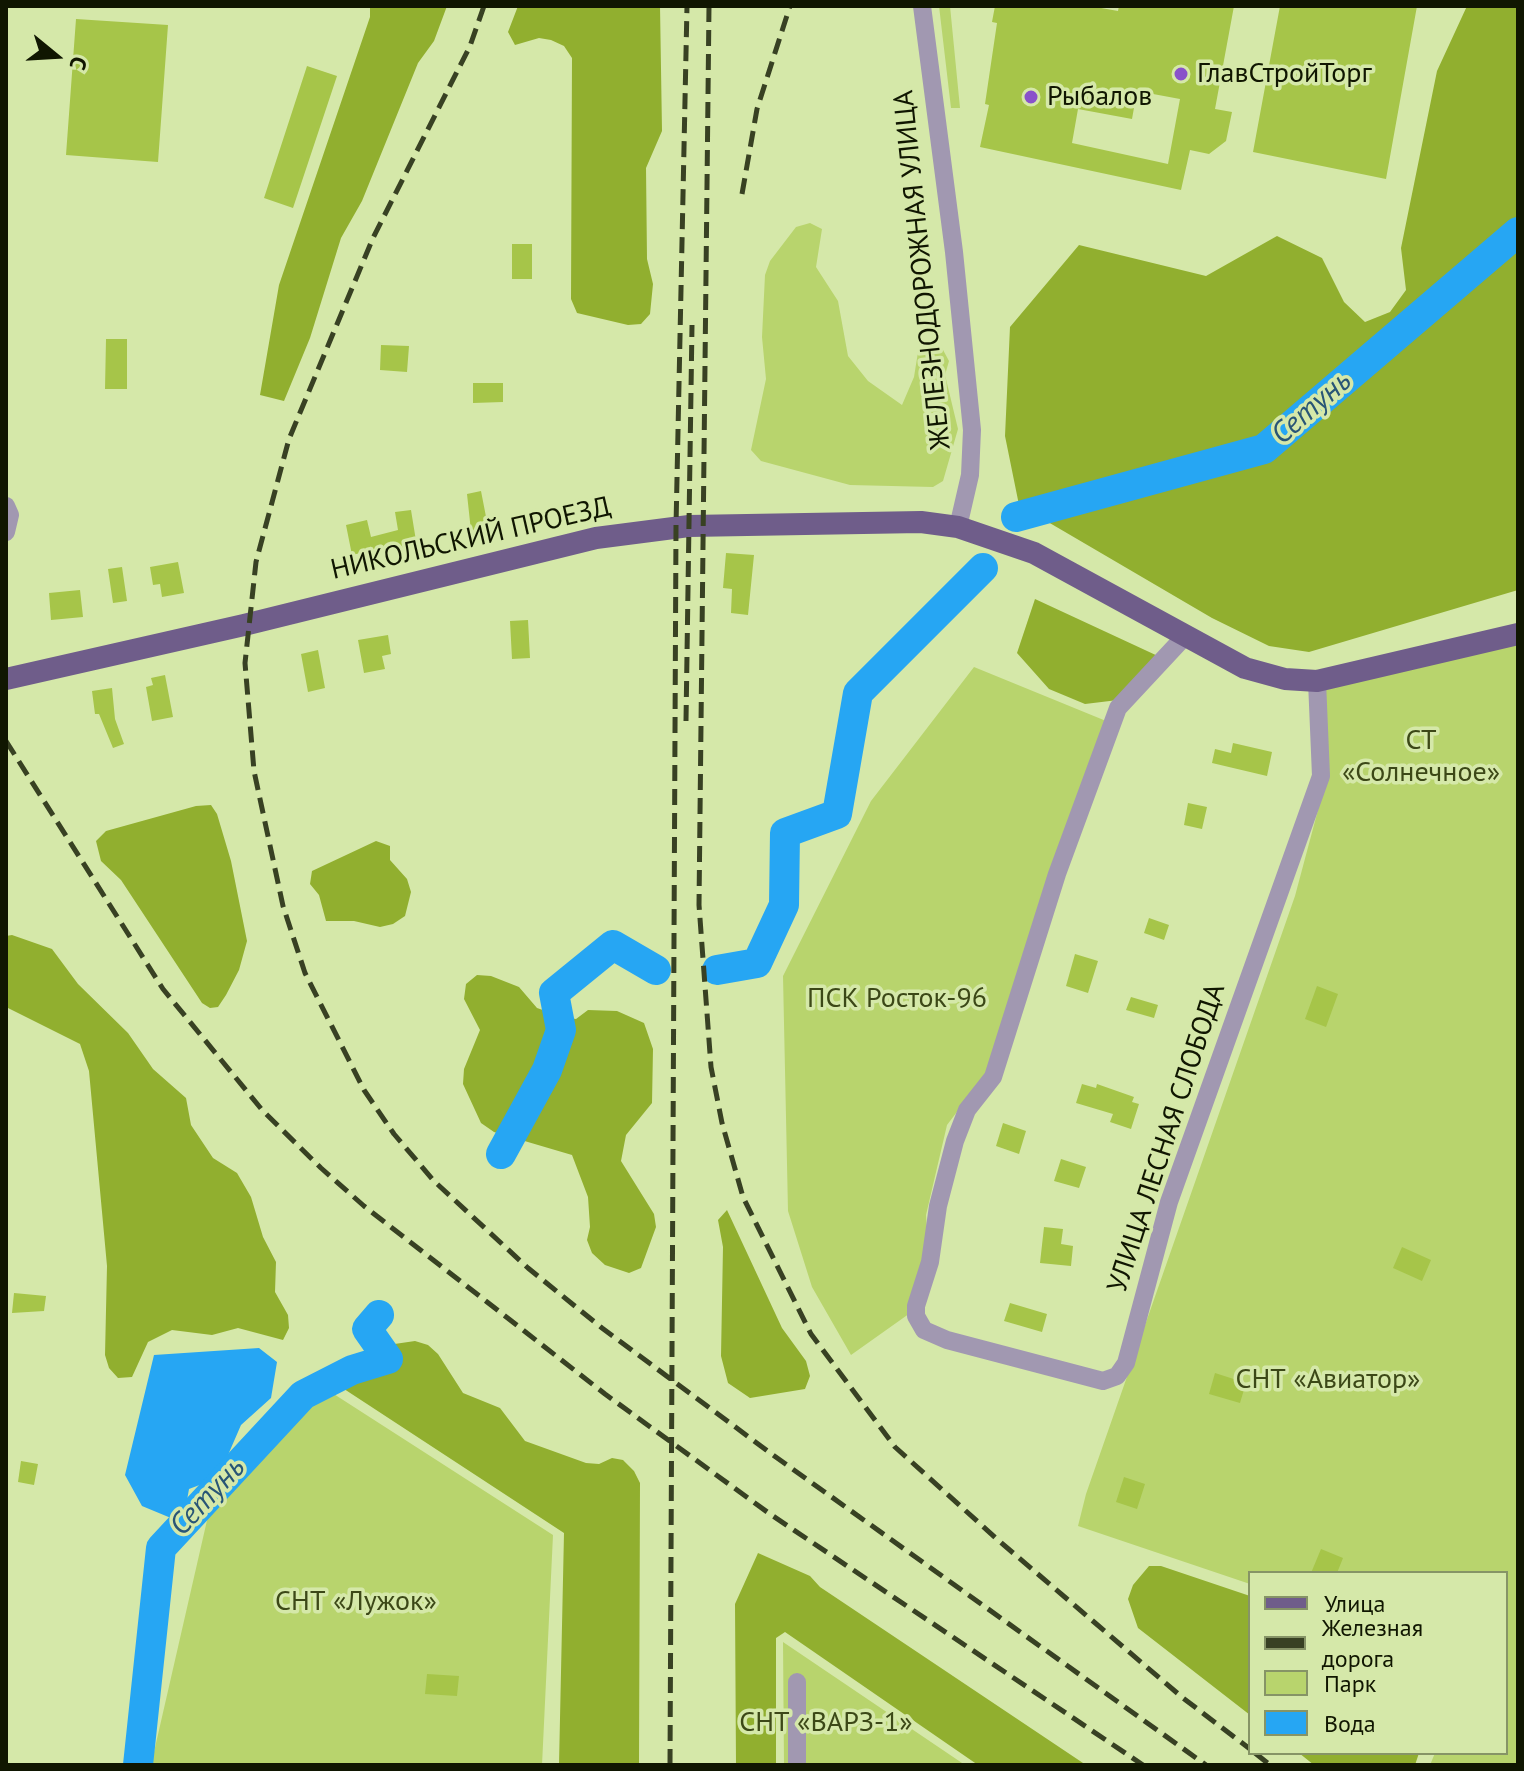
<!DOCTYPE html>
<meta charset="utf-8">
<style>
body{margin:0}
#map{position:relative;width:1524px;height:1771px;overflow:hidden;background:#d5e8a9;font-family:"PT Sans",sans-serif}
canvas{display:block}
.frame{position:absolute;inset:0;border:8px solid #101601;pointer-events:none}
.legend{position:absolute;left:1248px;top:1571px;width:260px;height:184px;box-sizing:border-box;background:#d5e8a9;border:2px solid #869466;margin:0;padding:10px 14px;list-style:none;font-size:24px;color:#101601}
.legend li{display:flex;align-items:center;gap:16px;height:40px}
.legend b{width:40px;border:2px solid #869466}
.north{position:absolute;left:16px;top:16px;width:80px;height:80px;-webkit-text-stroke:6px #d5e8a9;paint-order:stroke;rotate:108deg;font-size:22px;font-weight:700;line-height:32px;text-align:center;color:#101601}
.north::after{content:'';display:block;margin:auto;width:28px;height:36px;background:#101601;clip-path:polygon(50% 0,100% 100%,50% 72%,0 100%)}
</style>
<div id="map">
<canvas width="1524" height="1771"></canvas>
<div class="frame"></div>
<ul class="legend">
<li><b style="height:10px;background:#6f5d8a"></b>Улица</li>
<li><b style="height:10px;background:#384123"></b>Железная дорога</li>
<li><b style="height:22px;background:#b8d46d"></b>Парк</li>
<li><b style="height:22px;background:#26a6f3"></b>Вода</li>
</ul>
<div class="north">С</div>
</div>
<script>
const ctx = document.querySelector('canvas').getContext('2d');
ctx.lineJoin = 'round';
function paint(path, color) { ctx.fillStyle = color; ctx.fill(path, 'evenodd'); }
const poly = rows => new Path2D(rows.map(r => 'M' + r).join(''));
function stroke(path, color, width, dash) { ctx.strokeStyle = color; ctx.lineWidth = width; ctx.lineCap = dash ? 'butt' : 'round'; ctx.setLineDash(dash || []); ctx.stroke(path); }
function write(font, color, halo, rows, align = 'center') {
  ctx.font = font + ' "PT Sans",sans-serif'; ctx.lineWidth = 7; ctx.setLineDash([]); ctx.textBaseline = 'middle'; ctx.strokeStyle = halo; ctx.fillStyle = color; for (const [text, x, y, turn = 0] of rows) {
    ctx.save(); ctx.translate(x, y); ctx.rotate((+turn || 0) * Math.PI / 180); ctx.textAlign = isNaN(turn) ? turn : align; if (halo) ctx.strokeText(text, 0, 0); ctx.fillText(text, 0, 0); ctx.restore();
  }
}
const green = poly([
 [939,6,950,6,960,108,951,108],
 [810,223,822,229,816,267,838,301,848,356,868,381,902,405,914,377,918,352,929,342,942,348,949,361,945,375,958,429,943,481,933,487,850,485,761,461,751,450,766,379,762,337,765,275,770,261,796,227],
 [1518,637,1518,1765,1430,1765,1435,1753,1506,1753,1506,1573,1250,1573,1250,1584,1078,1526,1086,1494,1295,896,1326,780,1317,681],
 [974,667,1111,723,994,1063,947,1125,926,1215,928,1248,913,1311,851,1355,812,1287,788,1211,783,976,871,801],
 [312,1380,553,1535,542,1765,151,1765,208,1516],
 [783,1642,965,1765,784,1765]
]);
const forest = poly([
 [370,6,447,6,434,41,418,63,362,201,341,238,310,338,284,401,260,395,279,285,370,17],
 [518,6,660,6,662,131,646,168,647,259,653,284,650,314,641,324,628,325,577,313,571,299,572,58,564,46,551,40,539,38,515,45,508,32],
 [1467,6,1518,6,1518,590,1309,652,1269,646,1212,618,1019,505,1005,436,1010,327,1079,245,1206,276,1277,236,1322,258,1344,302,1365,322,1390,312,1406,290,1401,248,1437,71],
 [1035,599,1160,657,1118,700,1085,704,1049,689,1017,653],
 [211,805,217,814,231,861,247,941,239,970,226,995,218,1007,210,1008,202,1003,121,880,101,861,96,841,106,831,196,806],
 [376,841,390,846,390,860,407,879,411,892,405,916,393,924,380,927,354,921,326,921,319,895,310,884,312,871],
 [12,935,52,949,78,984,128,1033,153,1069,186,1098,191,1125,213,1158,237,1173,251,1197,263,1237,276,1262,275,1292,288,1315,289,1328,283,1340,238,1328,212,1335,172,1330,148,1342,132,1377,118,1378,109,1368,105,1355,107,1266,89,1071,80,1044,6,1007,6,936],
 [477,975,491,976,519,987,537,1008,563,1017,576,1019,588,1010,617,1011,644,1023,653,1049,652,1103,626,1135,621,1161,654,1214,656,1227,641,1268,629,1273,605,1265,592,1253,587,1240,590,1227,588,1197,572,1155,494,1132,481,1123,463,1084,464,1069,480,1030,464,999,466,984],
 [727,1210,782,1328,806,1361,810,1376,805,1389,750,1398,728,1383,721,1356,723,1247,718,1220],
 [415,1341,428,1345,438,1354,463,1393,500,1408,525,1441,586,1463,599,1464,612,1458,623,1460,634,1471,640,1483,639,1765,559,1765,564,1533,338,1385,360,1370,374,1347],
 [758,1553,810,1576,820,1587,1086,1765,978,1765,785,1632,776,1638,776,1765,736,1765,735,1604],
 [1149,1566,1161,1566,1250,1596,1250,1715,1138,1628,1128,1599,1133,1585],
 [1299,1753,1419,1753,1415,1765,1314,1765]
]);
const water = poly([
 [259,1348,277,1362,271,1398,241,1425,218,1478,189,1489,183,1523,142,1506,125,1475,154,1355]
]);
const river = poly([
 [1016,517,1264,449,1518,232],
 [717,970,757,963,784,905,785,833,837,814,858,693,983,568],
 [501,1154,547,1070,561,1030,554,993,613,945,656,970],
 [138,1765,161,1548,303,1395,352,1370,388,1359,367,1329,379,1315]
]);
const building = poly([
 [995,6,1090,6,1118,11,1119,6,1234,6,1215,109,1232,112,1226,141,1209,154,1190,150,1181,190,980,147,989,105,985,104,997,23,992,22],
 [1137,91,1180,99,1168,164,1072,143,1078,109,1132,119],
 [1280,6,1417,6,1386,179,1253,152],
 [76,19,168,25,158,162,66,155],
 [307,66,337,76,293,208,264,198],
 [512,244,532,244,532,279,512,279],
 [106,339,127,339,127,389,105,389],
 [381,345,409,346,407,372,380,370],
 [473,383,503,383,503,402,473,403],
 [481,491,488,527,471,531,467,494],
 [411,510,417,547,401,550,400,544,352,555,346,525,367,520,371,537,398,530,395,512],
 [726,553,754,555,748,615,731,613,732,589,723,588],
 [178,562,184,593,162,597,160,584,153,585,150,567],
 [122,567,127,601,113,603,108,569],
 [80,590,83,617,51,620,49,593],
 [528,620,530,658,512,659,510,621],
 [388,635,391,654,382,656,385,669,364,673,358,640],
 [318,650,325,688,308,692,301,654],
 [165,675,173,717,152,721,146,687,153,685,151,678],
 [112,688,115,719,124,744,113,748,99,714,95,714,92,691],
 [1233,743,1272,752,1267,776,1212,763,1215,749,1231,753],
 [1188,803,1207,807,1202,829,1184,825],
 [1149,918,1169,925,1164,940,1144,933],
 [1075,954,1098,961,1088,993,1066,986],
 [1317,986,1338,994,1326,1027,1305,1019],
 [1131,997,1158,1005,1154,1018,1126,1010],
 [1082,1084,1096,1088,1097,1084,1134,1097,1132,1102,1139,1104,1131,1129,1110,1122,1113,1114,1076,1103],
 [1003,1123,1026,1131,1019,1154,996,1146],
 [1061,1159,1086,1167,1079,1188,1054,1181],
 [1044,1227,1063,1229,1061,1244,1073,1246,1071,1266,1040,1263],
 [1402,1247,1431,1260,1422,1281,1393,1268],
 [14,1293,46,1296,44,1311,12,1313],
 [1010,1303,1047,1314,1042,1332,1004,1321],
 [1215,1373,1246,1383,1240,1403,1209,1394],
 [21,1461,38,1464,34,1485,18,1482],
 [1124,1477,1145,1484,1137,1509,1116,1502],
 [1321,1549,1343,1558,1337,1573,1311,1573],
 [427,1674,459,1676,457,1696,425,1694]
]);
const minor = poly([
 [922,6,954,252,972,430,970,475,958,527],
 [6,506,10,515,6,532],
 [1186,635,1118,708,1057,874,993,1077,967,1110,955,1141,938,1206,930,1262,916,1306,916,1316,924,1330,947,1340,1103,1381,1117,1376,1126,1363,1169,1202,1321,776,1317,681],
 [797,1682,797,1765]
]);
const major = poly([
 [6,679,244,625,596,538,689,526,921,522,958,527,1034,553,1245,668,1285,679,1317,681,1518,634]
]);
const rail = poly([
 [484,6,470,46,373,238,289,439,256,562,245,663,254,771,283,906,305,973,364,1090,394,1134,434,1181,528,1268,602,1328,773,1455,1206,1765],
 [709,6,699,905,711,1067,722,1123,743,1197,811,1334,895,1447,998,1540,1183,1698,1250,1749],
 [742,194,757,109,790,6],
 [686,721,692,325],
 [6,741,163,989,263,1111,321,1168,364,1206,605,1394,770,1514,1143,1765],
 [1255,1753,1270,1765],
 [670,1765,676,526,687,6]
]);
const markers = [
 [1181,74,8,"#8952ca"],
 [1031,97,8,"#8952ca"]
];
const poiNames = [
 ["ГлавСтройТорг",1197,74],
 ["Рыбалов",1047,97]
];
const streetNames = [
 ["ЖЕЛЕЗНОДОРОЖНАЯ УЛИЦА",923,270,-96],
 ["НИКОЛЬСКИЙ ПРОЕЗД",471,539,-13],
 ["УЛИЦА ЛЕСНАЯ СЛОБОДА",1167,1138,-72]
];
const parkNames = [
 ["СТ",1421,741],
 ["«Солнечное»",1421,773],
 ["ПСК Росток-96",897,999],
 ["СНТ «Авиатор»",1328,1380],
 ["СНТ «Лужок»",356,1602],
 ["СНТ «ВАРЗ-1»",826,1723]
];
const waterNames = [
 ["Сетунь",1312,408,-41],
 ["Сетунь",208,1497,-47]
];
paint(green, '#b8d46d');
paint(forest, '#91af2f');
paint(water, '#26a6f3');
stroke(river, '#26a6f3', 30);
paint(building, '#a6c549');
stroke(minor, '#a198b1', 18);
stroke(major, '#6f5d8a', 22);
stroke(rail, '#384123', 5, [16, 8]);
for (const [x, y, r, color] of markers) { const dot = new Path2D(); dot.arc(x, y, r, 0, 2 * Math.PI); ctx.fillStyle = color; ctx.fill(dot); stroke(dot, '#d5e8a9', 3); }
write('28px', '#101601', '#d5e8a9', poiNames, 'left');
write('28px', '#101601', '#d5e8a9', streetNames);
write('28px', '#3c4817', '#d5e8a9', parkNames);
write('italic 30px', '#285576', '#d5e8a9', waterNames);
</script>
